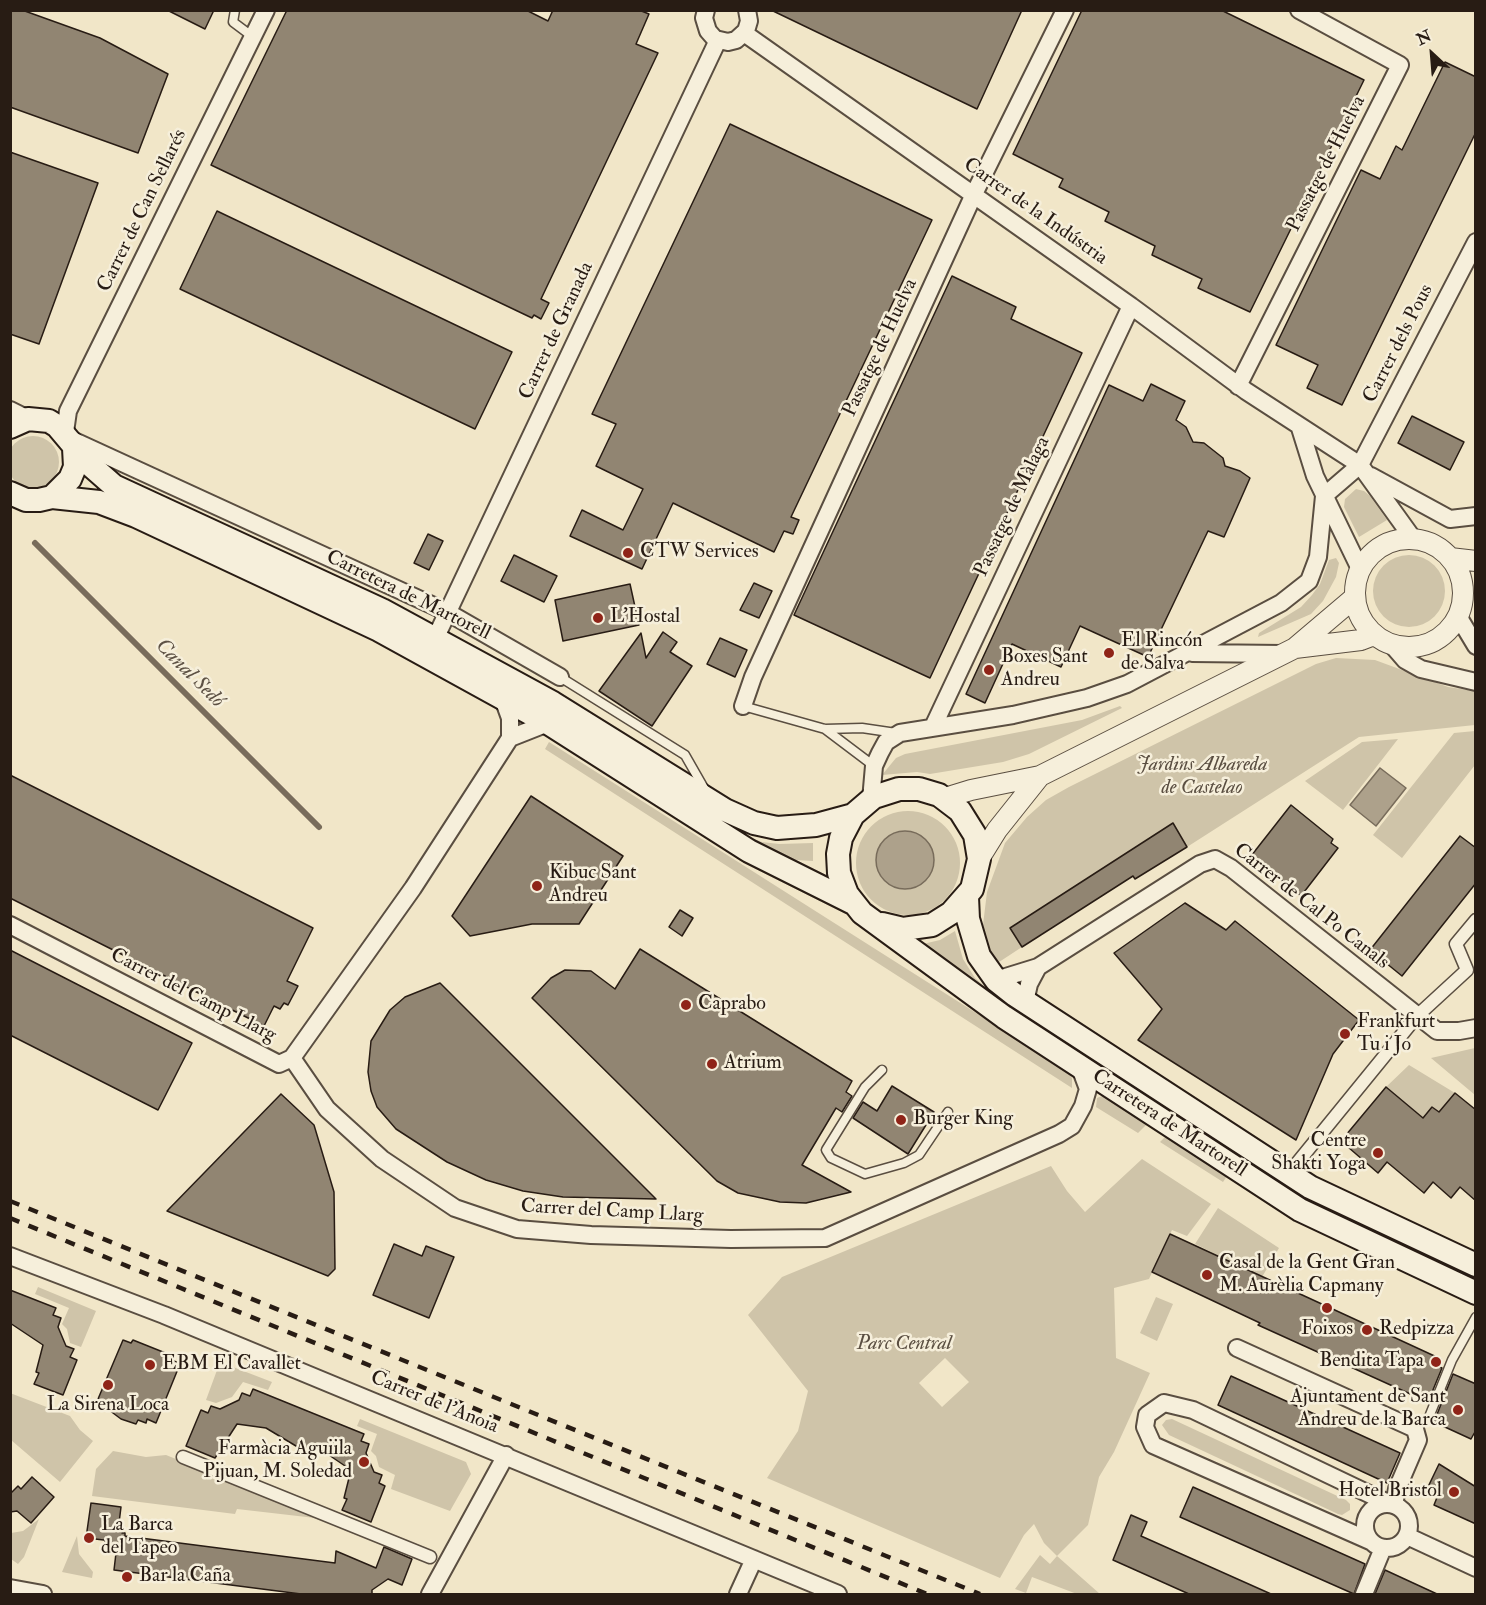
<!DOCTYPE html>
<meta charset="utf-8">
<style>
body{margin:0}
#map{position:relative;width:1486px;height:1605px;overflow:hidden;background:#f1e6c8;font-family:"IM FELL Double Pica",serif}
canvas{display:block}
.frame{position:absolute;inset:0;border:12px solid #281c14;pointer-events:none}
.north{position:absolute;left:1402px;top:24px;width:60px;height:60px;-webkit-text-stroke:4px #f6efdb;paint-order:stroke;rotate:334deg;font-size:16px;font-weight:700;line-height:24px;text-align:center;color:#281c14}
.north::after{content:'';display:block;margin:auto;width:21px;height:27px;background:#281c14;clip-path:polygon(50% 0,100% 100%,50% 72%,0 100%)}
</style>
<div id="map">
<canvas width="1486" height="1605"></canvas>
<div class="frame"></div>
<div class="north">N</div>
</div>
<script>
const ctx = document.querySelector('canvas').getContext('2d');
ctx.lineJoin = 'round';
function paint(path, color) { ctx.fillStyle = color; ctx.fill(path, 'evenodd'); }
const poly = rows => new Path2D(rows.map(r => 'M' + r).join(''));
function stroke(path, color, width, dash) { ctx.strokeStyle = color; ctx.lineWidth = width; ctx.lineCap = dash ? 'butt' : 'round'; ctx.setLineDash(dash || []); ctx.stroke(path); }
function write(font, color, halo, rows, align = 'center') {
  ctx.font = font + ' "IM FELL Double Pica",serif'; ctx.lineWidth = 5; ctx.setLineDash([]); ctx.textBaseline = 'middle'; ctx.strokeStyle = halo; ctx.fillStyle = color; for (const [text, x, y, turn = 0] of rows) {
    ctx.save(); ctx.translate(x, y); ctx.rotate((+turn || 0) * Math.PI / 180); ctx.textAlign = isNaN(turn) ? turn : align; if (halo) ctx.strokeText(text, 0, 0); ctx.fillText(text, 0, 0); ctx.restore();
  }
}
const green = poly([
 '7 462a26 26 0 1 1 52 0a26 26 0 1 1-52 0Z',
 [1356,489,1364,491,1370,496,1387,520,1359,537,1344,507,1345,499],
 '1373 591a36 36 0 1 1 72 0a36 36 0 1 1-72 0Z',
 [1336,558,1339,563,1336,577,1323,601,1311,614,1258,637,1259,633,1301,607,1312,595,1320,584,1329,560],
 [1336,658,1375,660,1448,687,1475,691,1475,725,1359,737,1187,847,1173,824,1010,928,1022,947,993,966,986,948,983,925,987,892,1005,843,1027,817,1046,800,1069,787,1316,664],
 [1120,706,1122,708,1029,754,1003,762,930,774,917,772,882,775,896,758,905,754,1082,720],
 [1475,731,1475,765,1402,858,1373,835,1454,733],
 [1398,739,1343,810,1305,781,1362,742],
 [549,742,1066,1070,1072,1078,1072,1088,545,749],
 '856 863a52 52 0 1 1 104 0a52 52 0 1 1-104 0Z',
 [732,829,762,842,779,844,813,843,813,861,778,859],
 [955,931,963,959,975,978,991,992,1170,1108,1164,1114,1028,1024,923,944,940,940],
 [1475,1048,1476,1048,1475,1095,1431,1058],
 [1409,1065,1455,1093,1439,1112,1432,1107,1423,1118,1386,1087],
 [1102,1096,1120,1106,1147,1124,1138,1133,1096,1107,1097,1098],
 [1182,1116,1312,1201,1475,1278,1475,1284,1328,1216,1176,1120],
 [1166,1136,1227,1176,1223,1182,1160,1142],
 [1142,1159,1211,1204,1187,1236,1172,1230,1149,1279,1114,1288,1116,1358,1150,1373,1114,1452,1099,1477,1088,1525,1057,1556,1100,1594,1077,1594,1032,1577,1026,1593,1015,1589,1040,1555,1050,1564,1057,1556,1044,1543,1034,1524,1024,1535,1000,1578,767,1478,798,1431,808,1391,748,1315,782,1277,1051,1166,1067,1191,1085,1212],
 [945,1358,969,1382,942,1407,919,1383],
 [1218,1208,1279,1248,1262,1277,1195,1244],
 [38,1287,96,1311,81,1347,70,1343,67,1329,62,1324,69,1308,35,1294],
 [1156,1297,1173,1304,1157,1341,1140,1333],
 [220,1362,272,1382,268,1390,243,1382,232,1397,216,1403,206,1400],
 [10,1393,70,1416,80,1430,93,1441,60,1482,11,1440],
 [360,1419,466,1462,471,1474,450,1511,391,1489,395,1475,379,1467,376,1456,371,1451,377,1434,357,1426],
 [1172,1419,1346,1500,1350,1504,1350,1510,1342,1515,1338,1514,1169,1435,1162,1425,1166,1420],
 [113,1451,146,1457,166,1455,324,1519,237,1509,235,1514,92,1496,96,1469],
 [39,1519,24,1557,18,1564,11,1559,11,1533,23,1531],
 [77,1536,79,1554,93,1572,92,1578,62,1572]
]);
const water = poly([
 [1380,768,1406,788,1376,826,1350,805,1380,768],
 '876 860a29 29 0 1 1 58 0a29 29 0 1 1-58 0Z'
]);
const stream = poly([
 [35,543,319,827]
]);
const building = poly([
 [10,10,22,10,100,38,168,74,138,153,10,107,10,10],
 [167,10,214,10,205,29,167,10],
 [287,10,526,10,548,21,553,10,639,10,649,14,636,44,658,53,541,299,549,303,541,319,534,315,532,318,211,165,287,10],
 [771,10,1022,10,977,109,771,10],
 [1082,10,1221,10,1364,80,1250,312,1198,288,1202,279,1152,255,1155,246,1105,221,1109,212,1059,187,1063,179,1013,154,1082,10],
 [1445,62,1476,77,1476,132,1342,405,1307,388,1318,365,1276,345,1361,170,1380,179,1396,146,1402,150,1445,62],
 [730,124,932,220,791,517,799,520,793,534,784,531,774,552,673,503,642,569,570,536,582,510,623,530,643,489,596,466,616,424,592,414,730,124],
 [10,152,98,183,39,344,10,334,10,152],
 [217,211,512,352,475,429,180,289,217,211],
 [952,276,1016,307,1011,319,1082,353,930,678,794,615,952,276],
 [1151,384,1185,401,1176,420,1186,427,1193,442,1204,443,1223,458,1225,466,1240,471,1250,478,1224,537,1208,531,1148,657,1080,626,1061,667,1012,644,985,703,966,694,1109,385,1143,401,1151,384],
 [1412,416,1464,442,1450,470,1398,443,1412,416],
 [428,534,443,541,429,570,414,563,428,534],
 [514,555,557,576,544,602,501,581,514,555],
 [754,583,772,591,759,618,740,610,754,583],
 [630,584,639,625,563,641,555,600,630,584],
 [663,632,677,642,670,652,692,666,652,726,599,691,641,633,646,658,663,632],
 [720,638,747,650,735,677,707,664,720,638],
 [10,775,313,928,287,981,298,986,288,1005,284,1003,280,1009,274,1006,264,1026,10,898,10,775],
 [531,796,623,856,579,924,532,924,470,936,452,916,531,796],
 [1291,805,1333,839,1331,843,1338,848,1301,896,1251,856,1291,805],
 [1173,823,1187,847,1135,879,1133,876,1022,947,1010,928,1173,823],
 [1460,836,1476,848,1476,883,1402,976,1370,950,1460,836],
 [1185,903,1226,930,1235,921,1359,1020,1333,1054,1296,1140,1138,1040,1162,1009,1114,953,1185,903],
 [680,910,693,918,682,936,669,927,680,910],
 [640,949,852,1081,846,1092,852,1096,842,1112,836,1108,802,1165,851,1192,806,1203,780,1202,738,1193,717,1181,532,998,551,978,565,970,591,971,615,989,640,949],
 [10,950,192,1043,158,1110,10,1035,10,950],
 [440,983,656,1199,563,1197,523,1191,486,1180,447,1162,396,1129,377,1107,371,1091,368,1072,371,1041,390,1010,405,997,440,983],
 [892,1086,934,1112,908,1154,853,1118,863,1102,877,1111,892,1086],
 [1386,1087,1423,1118,1432,1107,1439,1112,1455,1093,1476,1110,1476,1201,1460,1187,1451,1198,1433,1182,1424,1193,1387,1162,1378,1173,1341,1141,1386,1087],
 [281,1094,314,1125,334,1192,335,1269,328,1276,167,1211,281,1094],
 [1170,1234,1441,1359,1437,1366,1442,1368,1428,1402,1258,1325,1260,1323,1152,1272,1170,1234],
 [394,1244,422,1256,426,1246,454,1257,429,1318,373,1295,394,1244],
 [10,1290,56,1308,53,1315,61,1318,58,1327,66,1346,74,1349,70,1357,77,1360,63,1395,34,1384,39,1373,36,1372,43,1345,10,1323,10,1290],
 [123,1340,131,1343,133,1340,173,1356,172,1360,180,1364,156,1423,147,1419,146,1423,138,1420,136,1424,121,1419,105,1407,107,1403,98,1399,123,1340],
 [1453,1374,1476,1384,1476,1430,1471,1439,1434,1422,1453,1374],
 [1231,1376,1400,1453,1387,1483,1218,1405,1231,1376],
 [253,1389,364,1434,361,1441,369,1444,366,1453,374,1472,382,1475,379,1483,385,1486,371,1522,342,1510,347,1499,344,1498,351,1470,323,1451,296,1446,266,1428,237,1424,215,1458,186,1446,201,1410,208,1413,211,1406,220,1409,239,1400,242,1393,250,1396,253,1389],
 [1439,1464,1476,1487,1476,1524,1434,1505,1438,1495,1427,1489,1439,1464],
 [32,1477,54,1497,31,1523,17,1511,10,1512,10,1494,18,1486,21,1489,32,1477],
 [1193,1487,1365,1564,1354,1594,1180,1517,1193,1487],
 [91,1503,121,1507,119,1523,123,1524,122,1533,125,1533,125,1536,335,1563,336,1551,376,1568,384,1547,412,1559,402,1585,388,1579,372,1590,372,1594,301,1594,114,1570,116,1553,104,1540,86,1538,91,1503],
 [1131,1515,1147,1522,1141,1536,1271,1594,1189,1594,1113,1560,1131,1515],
 [1385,1570,1437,1594,1375,1594,1385,1570]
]);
const service = poly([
 [235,10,233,22,253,37],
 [560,677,685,755,705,790],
 [743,706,825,729,862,728,896,733],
 [825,729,874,766],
 [882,1070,865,1087,826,1150,831,1158,865,1174,904,1163,919,1155,948,1112],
 [1429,1417,1452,1360,1476,1317]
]);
const pedestrian = poly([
 [1467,970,1456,944,1476,920],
 [1289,1173,1417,1016,1467,970],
 [183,1457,430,1557]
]);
const minor = poly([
 [706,10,704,18,708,31,715,39,728,42,736,40,746,31,749,21,747,10],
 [744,33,1131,306,1246,391,1360,465,1414,540],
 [1238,386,1400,65,1299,10],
 [10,410,28,419],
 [1300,428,1315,476,1360,569],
 [65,432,68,411,266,10],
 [70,439,447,612,560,677],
 [1371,476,1450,519,1476,516],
 [1458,616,1476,646],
 [435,639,718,40],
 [1392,645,1405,660,1421,669,1476,682],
 [1192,653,1283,654],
 [743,706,753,677,974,194,1065,10],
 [933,727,1131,306],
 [510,738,548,723],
 [871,800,874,766,880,753,886,742,900,733,1013,715,1087,698,1127,684,1281,603,1309,581,1318,557,1324,496,1360,465,1476,242],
 [10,925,279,1064,292,1058],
 [996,980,1038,967,1200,864,1215,859,1231,868,1437,1031,1459,1031,1476,1028],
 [1025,1002,1029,984,1038,967],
 [292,1058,327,1109,382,1159,455,1208,517,1229,591,1235,731,1239,825,1238,1059,1134,1072,1126,1083,1106,1088,1089,1079,1065],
 [292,1058,413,888,510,738,510,718,502,696],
 [10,1256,164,1315,838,1594],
 [1237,1348,1415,1429,1418,1440,1397,1489,1394,1505],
 '1365 1526a22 22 0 1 1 44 0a22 22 0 1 1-44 0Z',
 [1407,1536,1476,1568],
 [1370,1541,1153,1445,1145,1427,1147,1415,1164,1403,1193,1410,1390,1504],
 [10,1588,43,1594],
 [430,1594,506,1455],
 [738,1594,754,1559],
 [1364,1594,1383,1548]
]);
const tertiary = poly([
 '1355 593a54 54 0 1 1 108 0a54 54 0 1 1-108 0Z',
 [1450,558,1476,561],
 [1295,648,1361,640,1374,635],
 [945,798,971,790,1040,776,1295,648,1354,598],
 [979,859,997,830,1040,776]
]);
const secondary = poly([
 [10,427,28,419,49,421,57,426,89,464,114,486,382,610,553,703,725,810,754,823,777,828,816,825,853,815],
 [10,493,26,500,39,500,52,497,99,502,136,516,379,630,548,723,749,851,853,903],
 [52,497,70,479,75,467,74,448],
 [967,897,968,919,979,956,996,980,1015,995,1310,1187,1476,1265],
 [882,924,903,929,932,925,951,913,972,889,979,859,975,835,960,811,939,795,919,789,899,789,874,797,853,815,841,838,838,854,839,873,847,894,862,913,1004,1017,1300,1210,1476,1293]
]);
const rail = poly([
 [10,1201,980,1594],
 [10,1218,927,1594]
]);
const markers = [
 [628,553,6,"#8f2418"],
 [598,618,6,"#8f2418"],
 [1109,653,6,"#8f2418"],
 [989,670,6,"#8f2418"],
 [537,886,6,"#8f2418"],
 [686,1005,6,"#8f2418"],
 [1345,1034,6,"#8f2418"],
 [712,1064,6,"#8f2418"],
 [901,1120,6,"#8f2418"],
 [1378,1153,6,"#8f2418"],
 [1207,1275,6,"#8f2418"],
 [1327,1308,6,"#8f2418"],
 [1367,1330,6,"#8f2418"],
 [1436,1362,6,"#8f2418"],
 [150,1365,6,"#8f2418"],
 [108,1385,6,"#8f2418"],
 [1458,1410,6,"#8f2418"],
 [364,1462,6,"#8f2418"],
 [1454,1492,6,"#8f2418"],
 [89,1538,6,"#8f2418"],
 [127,1577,6,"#8f2418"]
];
const streetNames = [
 ["Passatge de Huelva",1327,164,-63],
 ["Carrer de Can Sellarés",143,211,-64],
 ["Carrer de la Indústria",1035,212,35],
 ["Carrer de Granada",557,331,-65],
 ["Carrer dels Pous",1399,344,-63],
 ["Passatge de Huelva",881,348,-65],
 ["Passatge de Màlaga",1013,507,-65],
 ["Carretera de Martorell",408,596,26],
 ["Carrer de Cal Po Canals",1311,907,38],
 ["Carrer del Camp Llarg",193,996,27],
 ["Carretera de Martorell",1169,1124,33],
 ["Carrer del Camp Llarg",612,1212,3],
 ["Carrer de l'Anoia",434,1403,22]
];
const poiNames = [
 ["CTW Services",640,553],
 ["L'Hostal",610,618],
 ["El Rincón",1121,642],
 ["de Salva",1121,665],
 ["Boxes Sant",1001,658],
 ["Andreu",1001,681],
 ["Kibuc Sant",549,874],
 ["Andreu",549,897],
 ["Caprabo",698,1005],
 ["Frankfurt",1357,1023],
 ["Tu i Jo",1357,1046],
 ["Atrium",724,1064],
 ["Burger King",913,1120],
 ["Centre",1366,1142,"right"],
 ["Shakti Yoga",1366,1165,"right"],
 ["Casal de la Gent Gran",1219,1264],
 ["M. Aurèlia Capmany",1219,1287],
 ["Foixos",1327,1330,"center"],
 ["Redpizza",1379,1330],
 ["Bendita Tapa",1424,1362,"right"],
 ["EBM El Cavallet",162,1365],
 ["Ajuntament de Sant",1446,1398,"right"],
 ["Andreu de la Barca",1446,1421,"right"],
 ["La Sirena Loca",108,1406,"center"],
 ["Farmàcia Aguiila",352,1450,"right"],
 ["Pijuan, M. Soledad",352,1473,"right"],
 ["Hotel Bristol",1442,1492,"right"],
 ["La Barca",101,1526],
 ["del Tapeo",101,1549],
 ["Bar la Caña",139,1577]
];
const parkNames = [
 ["Jardins Albareda",1202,766],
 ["de Castelao",1202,789],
 ["Parc Central",904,1345]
];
const waterNames = [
 ["Canal Sedó",189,674,45]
];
paint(green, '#cfc4a9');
paint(water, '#ada18b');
stroke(water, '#786c5b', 1.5);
stroke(stream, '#786c5b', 6);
paint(building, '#918572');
stroke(building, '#281c14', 1.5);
stroke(service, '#5a4e41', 11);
stroke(pedestrian, '#5a4e41', 15);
stroke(minor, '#5a4e41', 20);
stroke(tertiary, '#5a4e41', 22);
stroke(secondary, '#281c14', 26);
stroke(service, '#f6efdb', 8);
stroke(pedestrian, '#f6efdb', 12);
stroke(minor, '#f6efdb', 16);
stroke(tertiary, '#f6efdb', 20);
stroke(secondary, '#f6efdb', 22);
stroke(rail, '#281c14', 4.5, [10, 10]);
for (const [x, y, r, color] of markers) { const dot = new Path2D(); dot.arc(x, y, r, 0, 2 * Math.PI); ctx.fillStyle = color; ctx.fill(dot); stroke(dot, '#f6efdb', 2); }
write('20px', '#281c14', '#f6efdb', streetNames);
write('20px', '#281c14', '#f6efdb', poiNames, 'left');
write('italic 20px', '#5a4e41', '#f6efdb', parkNames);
write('italic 21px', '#5d5144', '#f6efdb', waterNames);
</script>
